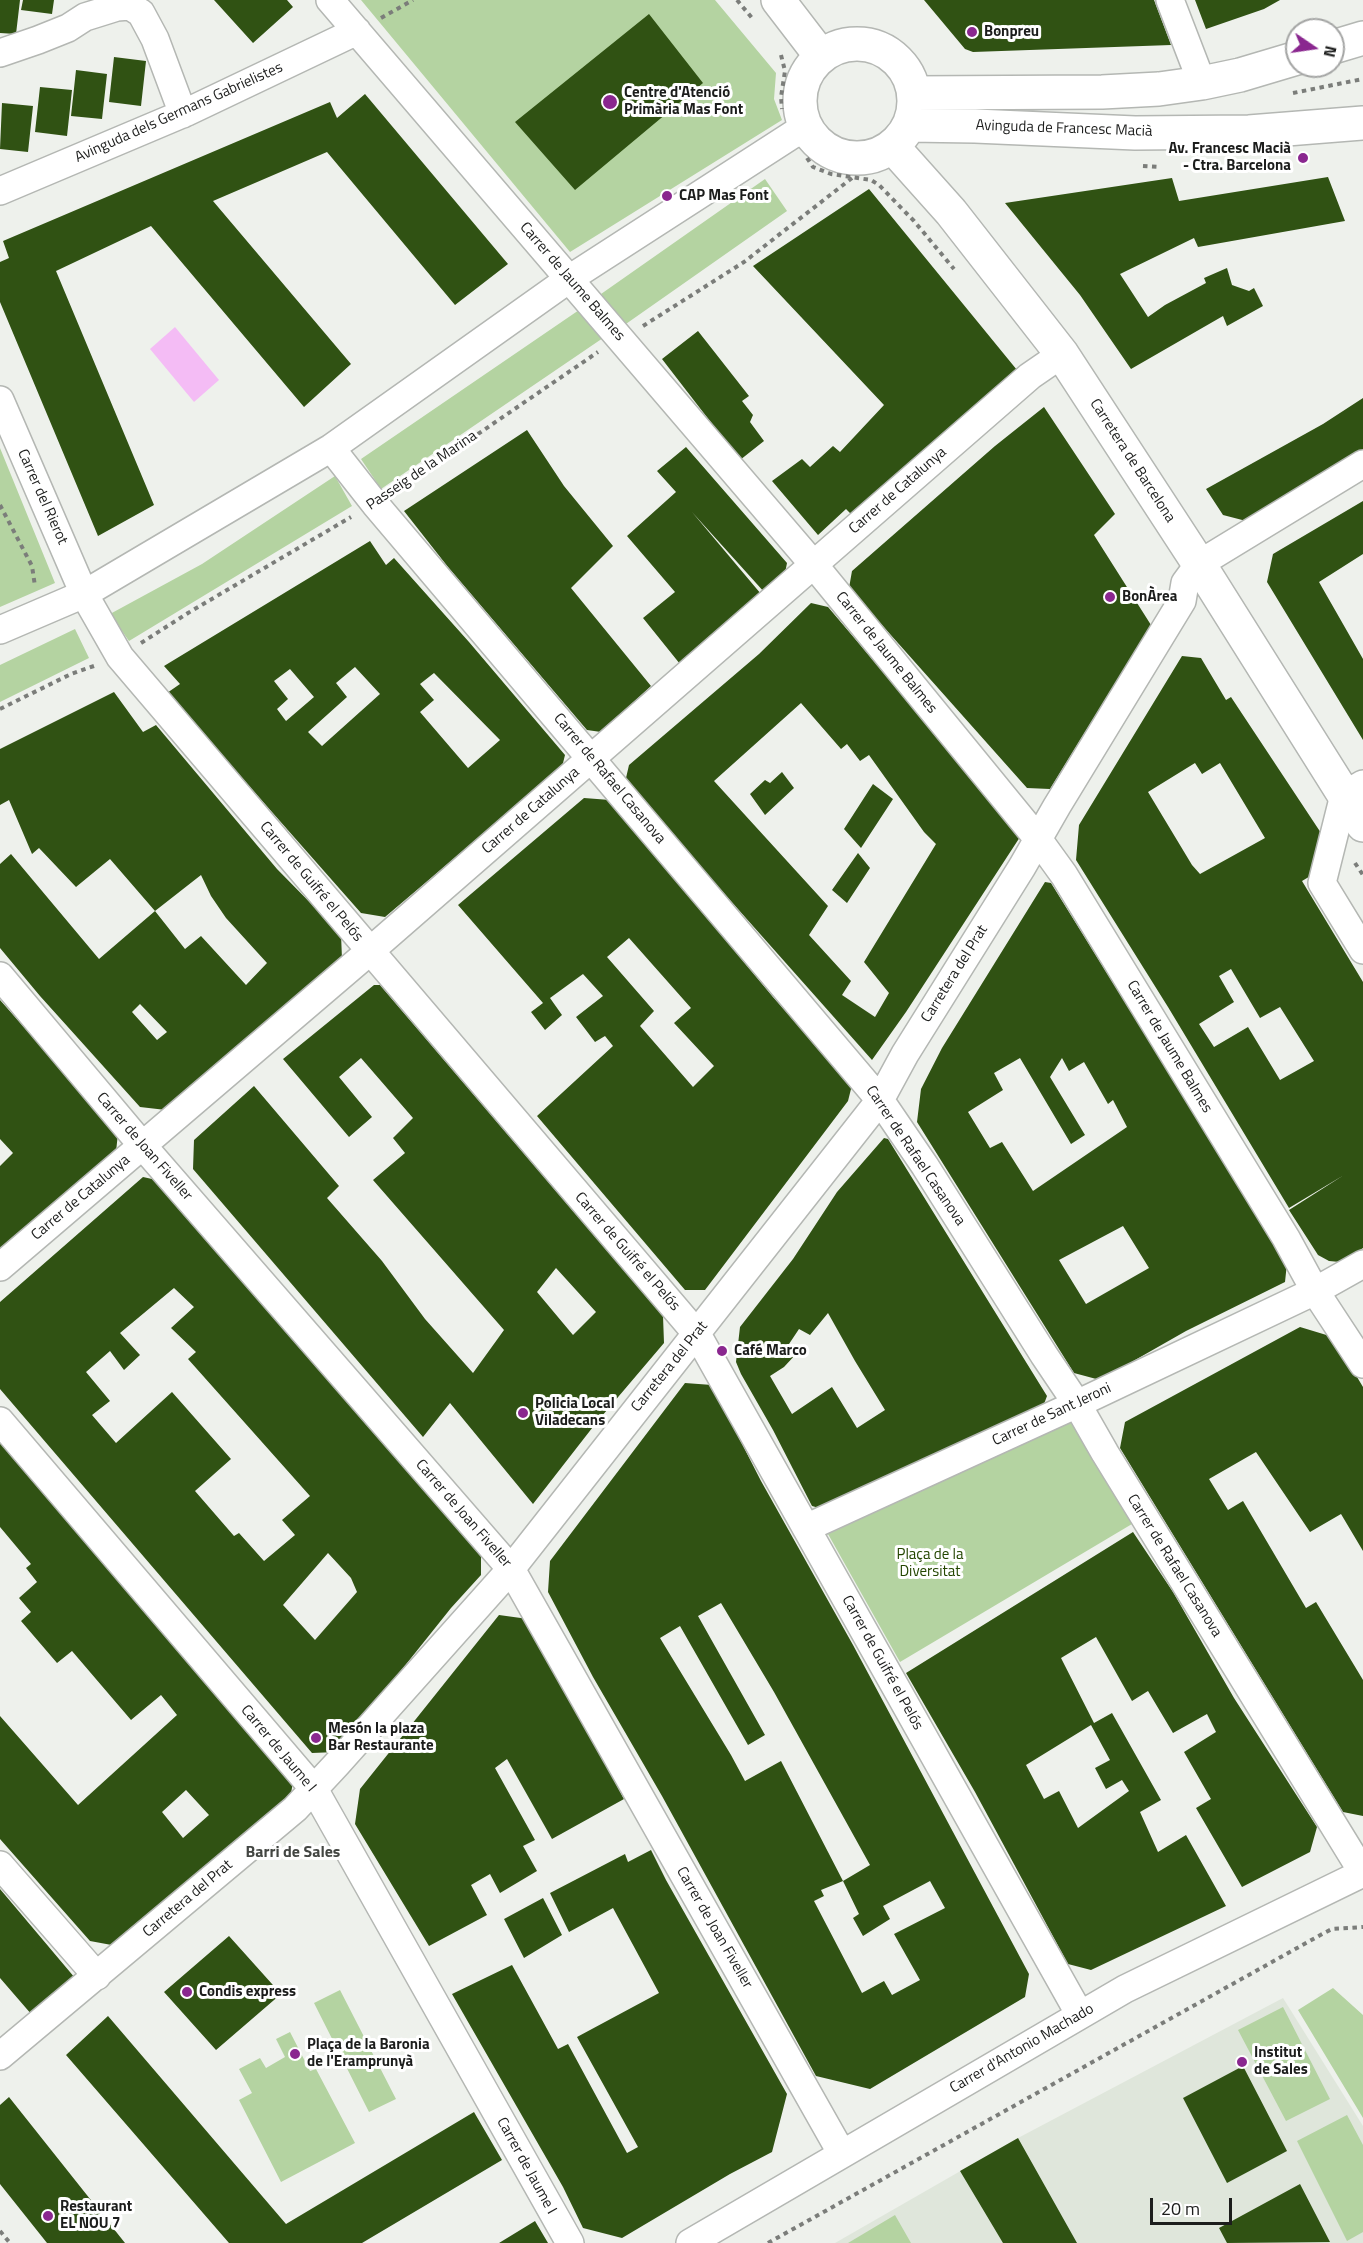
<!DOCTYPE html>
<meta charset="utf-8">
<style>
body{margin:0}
#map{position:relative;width:1363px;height:2243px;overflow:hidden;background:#eef1ec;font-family:"Titillium Web",sans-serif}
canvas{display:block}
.north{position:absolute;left:1285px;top:18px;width:60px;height:60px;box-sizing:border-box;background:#fff;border:2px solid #a4a5a4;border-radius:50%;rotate:103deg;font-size:16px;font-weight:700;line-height:24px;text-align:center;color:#1c1d1c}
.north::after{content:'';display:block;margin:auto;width:21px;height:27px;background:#8a278f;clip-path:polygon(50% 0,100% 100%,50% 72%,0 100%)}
.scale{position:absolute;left:1150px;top:2198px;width:82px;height:27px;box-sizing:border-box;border:3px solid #1c1d1c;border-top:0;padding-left:8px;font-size:18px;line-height:21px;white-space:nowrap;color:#1c1d1c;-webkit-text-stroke:4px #fff;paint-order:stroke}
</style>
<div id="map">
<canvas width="1363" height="2243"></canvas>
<div class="north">N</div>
<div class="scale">20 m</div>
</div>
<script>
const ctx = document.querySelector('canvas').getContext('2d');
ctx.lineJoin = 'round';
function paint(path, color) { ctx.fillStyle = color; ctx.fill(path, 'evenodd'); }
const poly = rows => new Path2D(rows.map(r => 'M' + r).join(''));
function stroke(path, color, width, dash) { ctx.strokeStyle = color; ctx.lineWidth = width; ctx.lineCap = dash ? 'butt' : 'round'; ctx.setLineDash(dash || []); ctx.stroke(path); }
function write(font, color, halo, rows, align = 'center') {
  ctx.font = font + ' "Titillium Web",sans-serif'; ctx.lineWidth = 6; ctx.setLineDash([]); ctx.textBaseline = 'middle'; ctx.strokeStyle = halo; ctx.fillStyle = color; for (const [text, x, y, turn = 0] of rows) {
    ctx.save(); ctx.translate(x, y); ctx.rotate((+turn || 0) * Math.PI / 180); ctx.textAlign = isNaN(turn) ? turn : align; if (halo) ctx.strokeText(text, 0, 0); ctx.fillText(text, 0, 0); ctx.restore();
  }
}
const built = poly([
 [1283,1998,1363,2126,1363,2243,835,2243,1018,2138]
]);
const green = poly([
 [361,0,715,0,776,73,774,99,782,120,570,252],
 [765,179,787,211,623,326,601,294],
 [582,308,603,338,381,489,361,459],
 [0,448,55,583,0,607],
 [335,476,352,506,129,641,110,614,202,564],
 [75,629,89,658,0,702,0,665],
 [1072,1421,1132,1524,900,1662,828,1534],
 [1333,1988,1363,2015,1363,2118,1298,2010],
 [340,1990,396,2099,369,2112,314,2003],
 [1283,2007,1330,2099,1286,2121,1238,2030],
 [290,2032,310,2071,316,2069,355,2143,281,2182,239,2100,252,2093,239,2069,260,2058,266,2068,285,2057,276,2039],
 [1347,2115,1363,2145,1363,2232,1347,2241,1297,2141],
 [895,2215,911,2243,848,2243]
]);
const water = poly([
 [175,327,219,380,194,402,150,349]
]);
const building = poly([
 [0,0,20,0,16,34,0,33],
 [23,0,54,0,52,14,21,10],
 [214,0,287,0,293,7,253,43],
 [924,0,1154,0,1171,45,973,52,965,49],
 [1195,0,1280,0,1264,9,1206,29],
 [649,14,703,83,575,190,515,122],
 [114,57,146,61,141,106,109,102],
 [76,70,107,74,102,119,71,116],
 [40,87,72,90,67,136,35,132],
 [365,94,508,264,455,305,327,152,213,201,351,364,304,407,151,226,56,271,154,505,98,536,0,302,0,262,9,258,3,241,330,102,337,118],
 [2,103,33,106,28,152,0,149],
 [1328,177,1345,221,1198,247,1194,238,1120,274,1148,317,1165,305,1206,283,1204,278,1227,268,1232,285,1249,291,1254,288,1263,306,1227,326,1223,316,1131,369,1080,295,1005,203,1172,178,1179,201],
 [869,189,1017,370,855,518,846,509,818,535,772,481,802,459,810,467,833,446,840,452,884,405,753,266],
 [698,331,749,396,742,401,753,415,750,422,764,441,740,460,662,359],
 [1363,398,1363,453,1250,522,1223,515,1206,489,1323,424],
 [1044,407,1115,514,1094,535,1151,625,1050,789,1027,788,849,588,852,571,995,446],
 [527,430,564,486,613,546,571,588,651,686,601,732,587,730,448,567,404,511],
 [686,447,787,563,785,573,765,593,692,512,761,594,680,664,643,618,675,592,627,536,676,492,657,471],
 [1363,501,1363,554,1319,582,1363,659,1363,740,1267,582,1273,554],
 [370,541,386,565,394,558,469,642,565,755,562,767,385,917,361,913,167,693,180,684,164,666],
 [355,667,380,694,322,746,308,732,347,697,336,683],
 [290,669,314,697,286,721,277,709,288,699,274,681],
 [434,673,500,740,468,768,420,712,434,700,420,684],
 [811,603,828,607,980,786,1020,837,906,1012,872,1060,705,872,626,778,629,765,759,654],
 [801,703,841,749,847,744,860,761,869,755,924,832,936,844,864,962,889,993,875,1017,842,995,851,981,809,935,828,906,714,781],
 [1182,656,1201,658,1226,700,1231,697,1321,833,1322,869,1302,881,1363,982,1363,1248,1340,1262,1329,1261,1318,1255,1289,1210,1344,1175,1289,1208,1168,1007,1076,860,1079,825],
 [1195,763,1202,774,1220,763,1265,838,1200,874,1192,865,1148,792],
 [1231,969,1260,1018,1280,1007,1314,1061,1280,1080,1248,1027,1214,1047,1199,1024,1234,1002,1219,976],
 [114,692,143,732,156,725,277,869,341,934,342,959,166,1110,140,1107,40,996,0,948,0,864,11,854,99,959,155,911,110,859,76,887,39,848,32,854,9,800,0,805,0,749],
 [201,875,211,896,226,918,267,963,246,985,201,936,185,949,155,911],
 [140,1004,167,1032,157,1040,132,1012],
 [782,772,794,788,765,815,750,794,765,780,770,783],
 [873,784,893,799,861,848,844,829],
 [584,798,610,800,773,997,852,1085,848,1101,705,1290,685,1290,537,1116,613,1046,605,1036,595,1042,576,1017,603,996,583,974,550,998,562,1015,545,1030,531,1012,543,1003,458,905],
 [629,938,691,1008,674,1023,714,1066,693,1087,640,1026,654,1011,607,957],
 [858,853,870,868,847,903,832,890],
 [1045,882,1051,883,1287,1263,1285,1282,1186,1331,1100,1380,1074,1373,917,1122,921,1089,942,1048],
 [1020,1058,1071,1144,1085,1135,1050,1077,1062,1058,1069,1071,1084,1062,1108,1104,1113,1100,1127,1127,1033,1191,1002,1142,990,1148,968,1112,1003,1090,994,1073],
 [1123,1226,1149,1268,1086,1304,1059,1260],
 [374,985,380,985,663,1316,664,1343,596,1423,533,1504,450,1403,423,1437,193,1169,194,1140,254,1086,339,1186,327,1198,382,1261,425,1319,473,1373,504,1330,373,1180,405,1153,393,1138,413,1118,361,1058,339,1077,372,1117,349,1137,283,1059],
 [556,1268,596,1312,573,1335,537,1292],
 [0,1000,118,1133,116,1152,0,1253,0,1166,13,1153,0,1139],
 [884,1138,888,1139,1047,1396,1044,1404,830,1511,812,1506,773,1430,741,1374,736,1362,740,1327,793,1259,837,1192],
 [828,1313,855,1361,885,1410,857,1428,832,1387,792,1414,770,1376,784,1367,797,1353,789,1344,799,1329,810,1335],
 [143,1177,161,1181,481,1546,481,1575,451,1608,336,1752,312,1753,0,1389,0,1302],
 [174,1288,194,1307,171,1328,196,1352,188,1359,310,1496,282,1520,295,1535,264,1561,239,1533,234,1536,195,1491,231,1459,172,1392,116,1443,92,1415,110,1401,86,1372,110,1351,124,1370,140,1355,120,1333],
 [328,1553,351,1578,357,1592,315,1640,283,1605],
 [1300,1327,1333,1337,1363,1387,1363,1551,1341,1514,1310,1532,1256,1452,1209,1479,1228,1510,1243,1501,1306,1608,1316,1602,1363,1680,1363,1816,1343,1812,1120,1448,1125,1422],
 [685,1383,712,1385,761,1481,853,1645,1029,1974,1025,1997,870,2089,816,2076,662,1796,593,1677,548,1592,550,1561],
 [721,1603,774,1692,870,1865,843,1881,781,1761,745,1781,731,1755,660,1638,680,1626,748,1745,765,1735,698,1616],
 [843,1881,859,1914,853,1918,863,1936,890,1919,883,1906,930,1881,945,1908,894,1934,920,1980,892,1995,884,1981,862,1993,814,1901,824,1896,821,1890],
 [0,1442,294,1777,289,1804,117,1946,90,1941,0,1839,0,1716,78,1805,177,1715,161,1695,131,1720,72,1651,57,1663,21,1621,31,1612,19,1598,37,1582,26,1568,31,1564,0,1527],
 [186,1790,209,1815,183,1838,162,1812],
 [1133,1532,1173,1592,1234,1698,1317,1827,1310,1852,1242,1887,1196,1808,1211,1799,1184,1752,1216,1732,1207,1714,1173,1733,1148,1691,1132,1701,1096,1637,1061,1658,1094,1723,1112,1713,1161,1800,1140,1812,1158,1852,1186,1835,1226,1906,1091,1970,1068,1964,975,1792,906,1673],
 [1091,1725,1110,1760,1095,1768,1106,1789,1122,1780,1129,1791,1078,1828,1059,1791,1044,1799,1026,1765],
 [499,1615,528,1619,624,1799,552,1839,507,1759,495,1768,535,1840,523,1846,537,1871,500,1893,490,1874,471,1885,487,1915,429,1946,355,1824,360,1789],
 [651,1850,666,1880,787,2094,772,2152,730,2174,622,2238,583,2228,563,2187,452,1994,512,1965,558,2049,568,2044,627,2153,638,2147,577,2037,659,1993,613,1908,569,1932,550,1893,625,1854,628,1862],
 [0,1889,75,1978,32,2015,0,1978],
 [543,1898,562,1935,524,1958,504,1919],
 [229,1936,281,1994,216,2050,164,1992],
 [108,2016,286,2224,474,2112,502,2160,362,2243,229,2243,66,2055],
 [1243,2066,1287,2151,1227,2183,1183,2098],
 [9,2097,125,2243,47,2243,0,2184,0,2105],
 [1018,2138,1077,2243,1003,2243,960,2171],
 [1300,2184,1330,2242,1227,2243,1219,2228],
 [535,2221,548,2243,499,2243]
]);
const path = poly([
 [737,0,752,18],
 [381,18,413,0],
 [781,55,785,71,781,97,782,109],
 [1293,93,1363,79],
 [807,158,813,167,831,174,871,180,879,185,914,221,954,269],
 [1143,166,1160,167],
 [643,326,744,262,852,178],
 [396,490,598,352],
 [0,505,32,566,35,586],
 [141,643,188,613,351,517],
 [0,709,71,674,94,666],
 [1355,863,1363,875],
 [0,2231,10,2243],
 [768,2243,1324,1933,1332,1929,1363,1927]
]);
const street = poly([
 [330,0,814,565,1038,839,1064,875,1286,1238,1315,1291,1363,1364],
 [1170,0,1202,83],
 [0,53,38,40,68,28,85,17,117,7,130,6,141,13,155,39,183,114],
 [0,191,187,112,357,31],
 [0,400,84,594,120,657,697,1334,1080,2015],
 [331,448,375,504,880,1100,925,1166,1044,1355,1077,1404,1105,1453,1363,1873],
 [0,630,84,594,331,448,569,279,792,135,807,128],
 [1363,784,1344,795,1322,883,1363,950],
 [0,976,142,1145,511,1569,842,2154],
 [0,1267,370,951,1030,376,1062,354],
 [0,1421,314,1789,570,2243],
 [806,1528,1077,1404,1315,1291,1363,1264],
 [0,1865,97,1976],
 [0,2056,295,1809,337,1764,511,1569,880,1100,905,1054,1022,867,1057,806,1182,601,1185,583,1199,564,1363,464],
 [690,2243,1125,1989,1363,1873]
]);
const secondary = poly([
 [778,0,821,56],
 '800 101a57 57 0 1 1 114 0a57 57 0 1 1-114 0Z',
 [1333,47,1363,38],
 [914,93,1102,92,1159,89,1202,83,1240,75,1297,58],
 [909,125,975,126,1135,133,1249,132,1363,123],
 [892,146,951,212,1062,354,1199,564,1363,825]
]);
const markers = [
 [972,32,6,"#8a278f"],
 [610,102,8,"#8a278f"],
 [1303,158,6,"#8a278f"],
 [667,196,6,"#8a278f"],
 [1110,597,6,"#8a278f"],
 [722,1351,6,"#8a278f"],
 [523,1413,6,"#8a278f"],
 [316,1738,6,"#8a278f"],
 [187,1992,6,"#8a278f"],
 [295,2054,6,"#8a278f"],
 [1242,2062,6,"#8a278f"],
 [48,2216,6,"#8a278f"]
];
const poiNames = [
 ["Bonpreu",984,32],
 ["Centre d'Atenció",624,93],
 ["Primària Mas Font",624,110],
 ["Av. Francesc Macià",1291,149,"right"],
 ["- Ctra. Barcelona",1291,166,"right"],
 ["CAP Mas Font",679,196],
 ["BonÀrea",1122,597],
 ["Café Marco",734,1351],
 ["Policia Local",535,1404],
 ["Viladecans",535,1421],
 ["Mesón la plaza",328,1729],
 ["Bar Restaurante",328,1746],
 ["Condis express",199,1992],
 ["Plaça de la Baronia",307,2045],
 ["de l'Eramprunyà",307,2062],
 ["Institut",1254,2053],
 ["de Sales",1254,2070],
 ["Restaurant",60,2207],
 ["EL NOU 7",60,2224]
];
const streetNames = [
 ["Avinguda dels Germans Gabrielistes",179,113,-24],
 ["Avinguda de Francesc Macià",1064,129,2],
 ["Carrer de Jaume Balmes",572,282,49],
 ["Carretera de Barcelona",1132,461,57],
 ["Passeig de la Marina",422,471,-34],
 ["Carrer de Catalunya",898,491,-41],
 ["Carrer del Rierot",42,497,66],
 ["Carrer de Jaume Balmes",886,653,51],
 ["Carrer de Rafael Casanova",609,779,50],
 ["Carrer de Catalunya",531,811,-41],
 ["Carrer de Guifré el Pelós",311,882,50],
 ["Carretera del Prat",955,974,-58],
 ["Carrer de Jaume Balmes",1169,1047,59],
 ["Carrer de Joan Fiveller",144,1147,49],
 ["Carrer de Rafael Casanova",915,1156,56],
 ["Carrer de Catalunya",81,1198,-40],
 ["Carrer de Guifré el Pelós",627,1252,49],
 ["Carretera del Prat",670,1367,-51],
 ["Carrer de Sant Jeroni",1052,1415,-25],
 ["Carrer de Joan Fiveller",463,1514,49],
 ["Carrer de Rafael Casanova",1174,1566,58],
 ["Carrer de Guifré el Pelós",882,1663,61],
 ["Carrer de Jaume I",278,1749,50],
 ["Carretera del Prat",188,1899,-40],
 ["Carrer de Joan Fiveller",714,1928,60],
 ["Carrer d'Antonio Machado",1022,2049,-30],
 ["Carrer de Jaume I",526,2166,61]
];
const parkNames = [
 ["Plaça de la",930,1555],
 ["Diversitat",930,1572]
];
const neighbourhoodNames = [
 ["Barri de Sales",293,1853]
];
paint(built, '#dfe6db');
paint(green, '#b4d3a1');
paint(water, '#f4bcf5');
paint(building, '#305213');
stroke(street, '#b4b7b3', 30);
stroke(secondary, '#b4b7b3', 36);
stroke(path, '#7b7d7a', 4, [4.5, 4.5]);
stroke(street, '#fff', 27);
stroke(secondary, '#fff', 33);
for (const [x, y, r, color] of markers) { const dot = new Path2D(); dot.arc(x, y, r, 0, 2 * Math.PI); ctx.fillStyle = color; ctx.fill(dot); stroke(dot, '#fff', 2); }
write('bold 15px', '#1c1d1c', '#fff', poiNames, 'left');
write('15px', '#1c1d1c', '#fff', streetNames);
write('15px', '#244600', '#fff', parkNames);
write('bold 16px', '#434642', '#fff', neighbourhoodNames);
</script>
